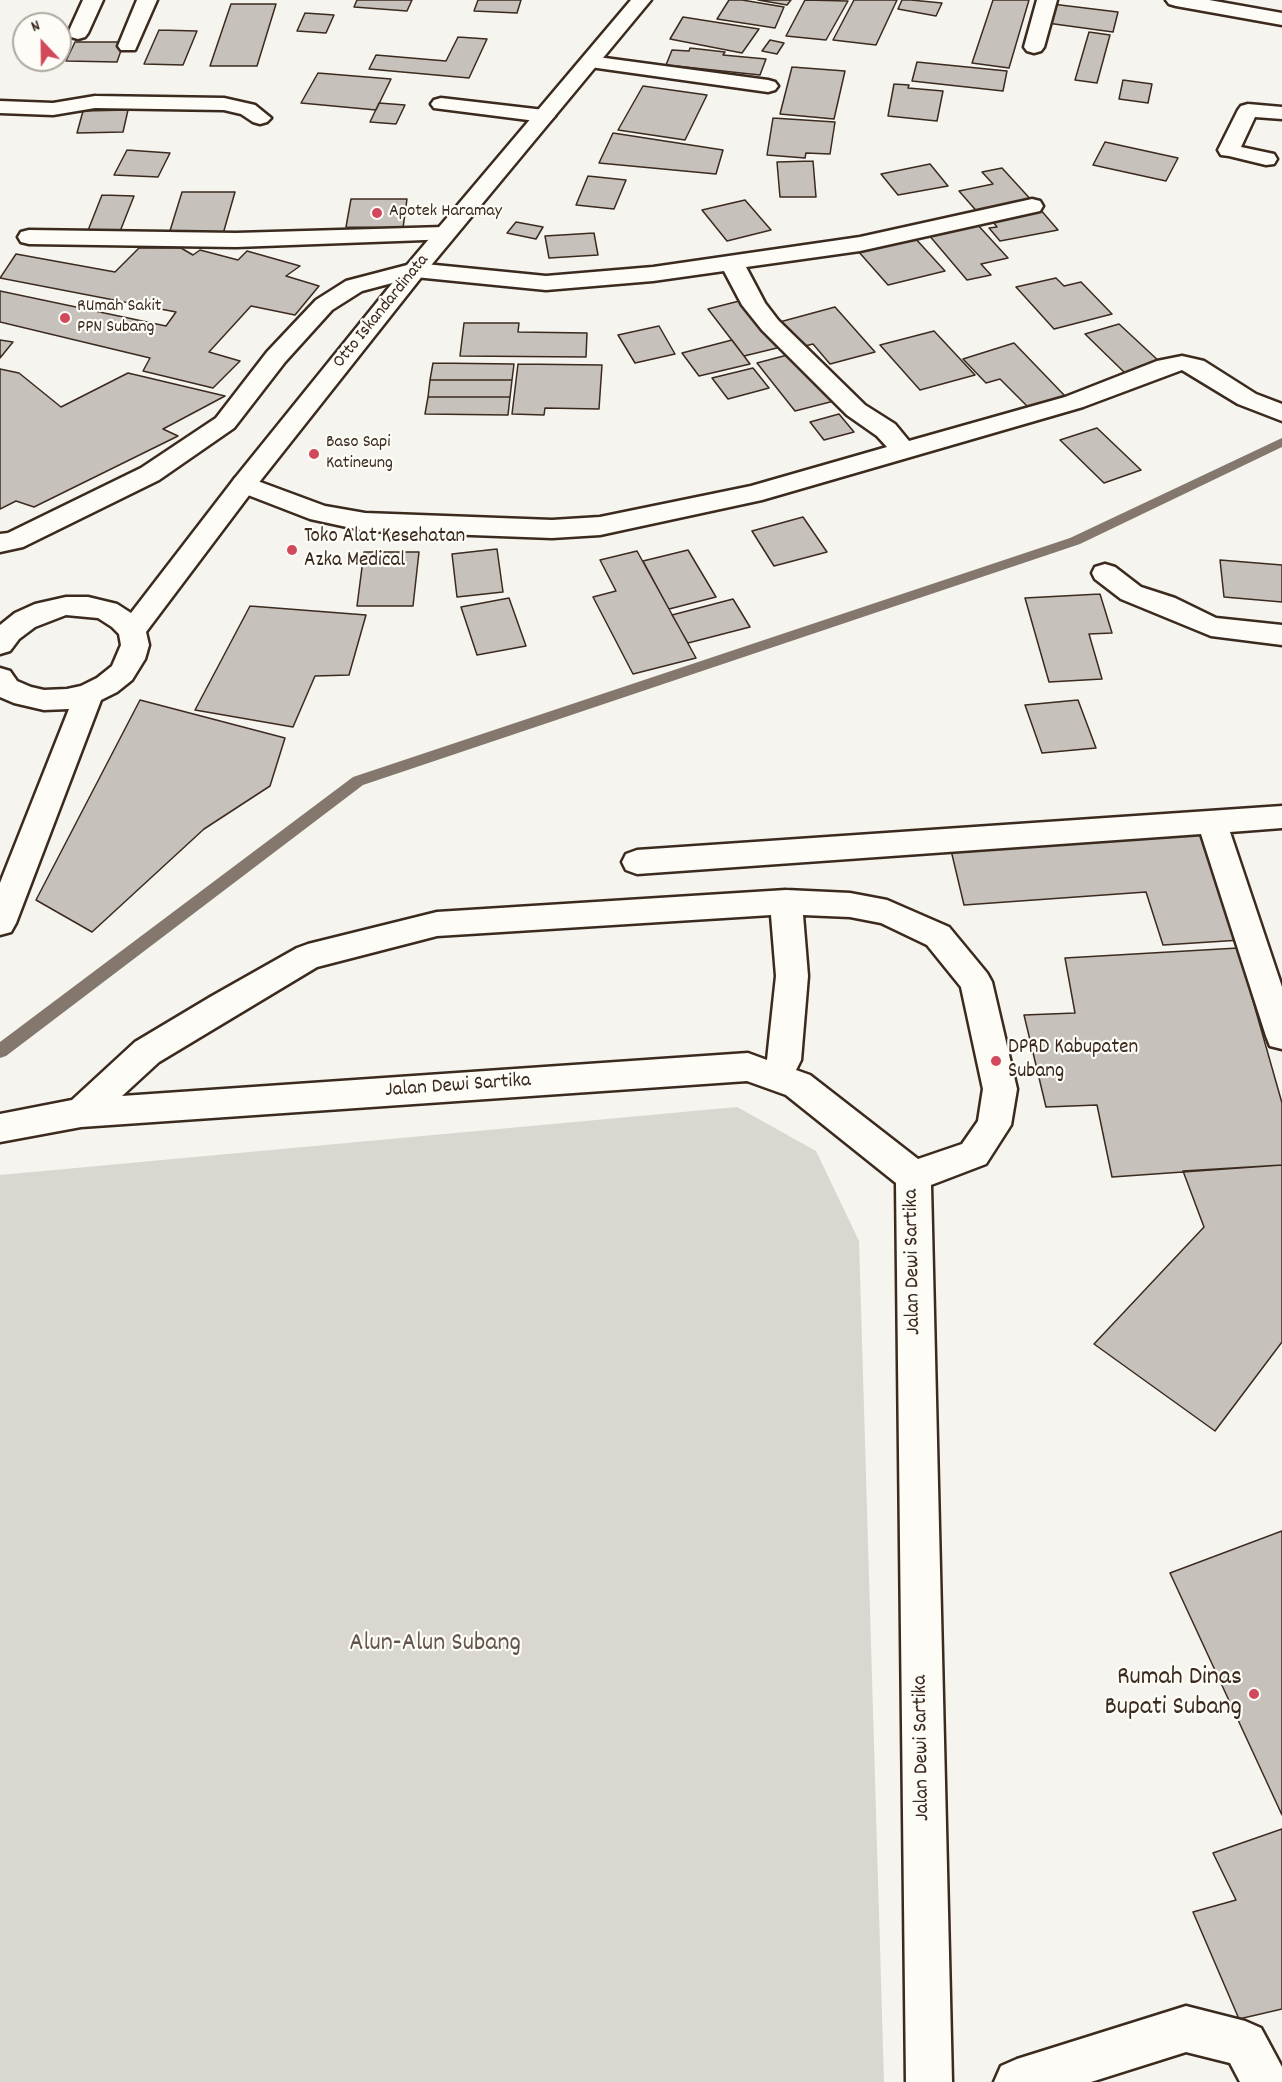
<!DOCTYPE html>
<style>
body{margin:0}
#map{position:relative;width:1282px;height:2082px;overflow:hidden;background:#f5f4ee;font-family:Dekko,sans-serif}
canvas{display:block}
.north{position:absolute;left:12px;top:12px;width:60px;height:60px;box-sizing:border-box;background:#fdfcf7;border:2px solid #afa8a0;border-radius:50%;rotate:338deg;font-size:16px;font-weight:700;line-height:24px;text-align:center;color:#3b2a1e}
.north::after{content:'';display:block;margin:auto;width:21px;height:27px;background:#d1495b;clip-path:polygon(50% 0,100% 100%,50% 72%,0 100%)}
</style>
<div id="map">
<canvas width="1282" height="2082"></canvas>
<div class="north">N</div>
</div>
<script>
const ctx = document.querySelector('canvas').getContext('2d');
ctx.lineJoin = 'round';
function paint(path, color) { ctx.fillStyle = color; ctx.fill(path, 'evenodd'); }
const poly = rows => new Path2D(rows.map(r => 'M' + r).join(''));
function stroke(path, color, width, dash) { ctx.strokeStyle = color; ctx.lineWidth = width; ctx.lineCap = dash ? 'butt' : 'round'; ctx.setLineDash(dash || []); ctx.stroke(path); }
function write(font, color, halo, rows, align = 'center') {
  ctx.font = font + ' Dekko,sans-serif'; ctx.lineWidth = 4.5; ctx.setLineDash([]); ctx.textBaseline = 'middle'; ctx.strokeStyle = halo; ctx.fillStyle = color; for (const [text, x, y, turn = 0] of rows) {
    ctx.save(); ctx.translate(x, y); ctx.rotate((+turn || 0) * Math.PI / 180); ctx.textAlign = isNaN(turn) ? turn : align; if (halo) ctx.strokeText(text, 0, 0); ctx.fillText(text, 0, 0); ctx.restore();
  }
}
const green = poly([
 [737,1107,816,1151,859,1241,884,2082,0,2082,0,1175]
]);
const stream = poly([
 [1282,438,1282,447,1080,544,363,785,6,1056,0,1058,0,1042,353,777,1070,538,1282,438]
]);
const building = poly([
 [357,0,412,0,407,11,354,7,357,0],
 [478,0,521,0,517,13,474,11,478,0],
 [729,0,742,0,784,7,775,28,717,19,729,0],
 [758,0,791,0,787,5,758,0],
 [805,0,848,1,826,40,786,36,805,0],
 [854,0,897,0,876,45,833,40,854,0],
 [902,0,911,0,942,3,936,16,898,9,902,0],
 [993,0,1029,0,1009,68,972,63,993,0],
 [231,4,276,4,257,66,210,66,231,4],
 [1052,4,1118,12,1113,32,1047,23,1052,4],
 [305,13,334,15,326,33,297,31,305,13],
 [683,17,759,29,742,53,670,39,683,17],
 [159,30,197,31,183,65,144,64,159,30],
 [1089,32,1110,35,1097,83,1075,80,1089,32],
 [458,37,487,39,469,78,369,69,376,55,446,61,458,37],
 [770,40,784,43,777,54,762,51,770,40],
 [75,42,124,42,117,62,66,61,75,42],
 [690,48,725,52,723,55,766,59,760,75,666,65,672,50,689,51,690,48],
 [917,62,1007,71,1003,91,912,81,917,62],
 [792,67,845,71,834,119,780,114,792,67],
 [318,73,391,79,376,110,301,103,318,73],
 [1123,80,1152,84,1148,103,1119,99,1123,80],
 [894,84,909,85,908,88,943,91,937,121,888,116,894,84],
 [643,86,707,95,685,140,618,130,643,86],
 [379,103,405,105,396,124,370,122,379,103],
 [128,110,123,132,77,133,83,111,128,110],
 [773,118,835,122,830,154,806,153,805,158,767,155,773,118],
 [613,133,723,150,716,174,599,163,613,133],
 [1105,142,1178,158,1166,181,1093,165,1105,142],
 [127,150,170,153,158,177,114,175,127,150],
 [813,161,816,197,780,197,777,162,813,161],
 [930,164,948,186,898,195,881,174,930,164],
 [1002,168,1034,203,980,215,959,191,993,184,982,172,1002,168],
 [588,176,626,180,614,209,576,205,588,176],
 [182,192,235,192,223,234,169,234,182,192],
 [102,195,134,196,119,234,87,233,102,195],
 [351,199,407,199,403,228,346,227,351,199],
 [745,200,771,230,727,241,702,210,745,200],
 [1039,208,1058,230,1000,241,989,228,997,227,990,218,1039,208],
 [516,222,543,227,536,239,507,233,516,222],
 [976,223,1008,258,981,264,991,275,967,280,928,234,976,223],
 [594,233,598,255,549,258,545,236,594,233],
 [914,237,945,271,888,285,858,251,914,237],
 [139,248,181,248,193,255,200,250,238,260,247,251,300,266,286,276,319,286,295,315,251,306,209,352,240,361,213,388,143,371,150,358,0,322,0,291,166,326,176,312,0,278,16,254,115,272,139,248],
 [1056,278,1064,286,1081,282,1112,314,1054,329,1016,287,1056,278],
 [743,300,781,347,744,356,708,309,743,300],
 [835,307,875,352,830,364,813,344,797,348,776,323,835,307],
 [464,323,519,323,518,332,587,333,586,357,460,356,464,323],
 [1119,324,1161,363,1126,374,1085,334,1119,324],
 [659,326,675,354,635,363,618,335,659,326],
 [934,331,975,375,920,390,880,345,934,331],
 [0,340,13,342,0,358,0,340],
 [732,340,750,364,699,376,682,353,732,340],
 [1014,343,1065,396,1028,407,1000,379,986,383,963,359,1014,343],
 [795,353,834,401,795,411,757,363,795,353],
 [433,363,514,364,512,380,430,380,433,363],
 [518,364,602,365,599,409,545,408,544,415,512,414,518,364],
 [753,368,769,388,728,399,712,378,753,368],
 [0,369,19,373,61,407,128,373,225,396,163,429,178,436,34,507,16,501,0,509,0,369],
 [430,380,512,380,510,397,428,397,430,380],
 [428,397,510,397,508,415,425,414,428,397],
 [839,414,854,432,824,440,810,422,839,414],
 [1097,428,1141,470,1104,483,1060,440,1097,428],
 [803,517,827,552,774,566,752,531,803,517],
 [497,549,503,592,457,597,452,554,497,549],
 [688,550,716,597,669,609,643,561,688,550],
 [637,551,696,658,633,674,593,597,616,591,600,560,637,551],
 [364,552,419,552,413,606,357,606,364,552],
 [1220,560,1282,565,1282,602,1224,597,1220,560],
 [1100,594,1112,633,1089,634,1102,679,1049,682,1025,598,1100,594],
 [509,598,526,646,477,655,461,607,509,598],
 [733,599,750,627,688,643,672,615,733,599],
 [250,606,366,615,349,675,315,676,293,727,195,710,250,606],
 [140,700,285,738,270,786,204,829,92,932,36,900,140,700],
 [1078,700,1096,748,1042,753,1025,705,1078,700],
 [1201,829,1241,940,1163,945,1146,892,964,905,950,846,1201,829],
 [1238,948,1282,1103,1282,1165,1112,1177,1097,1105,1046,1107,1024,1015,1075,1013,1065,958,1238,948],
 [1282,1165,1282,1342,1215,1431,1094,1344,1204,1227,1183,1171,1282,1165],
 [1282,1531,1282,1815,1170,1573,1282,1531],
 [1282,1829,1282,2009,1239,2019,1193,1912,1236,1900,1213,1853,1282,1829]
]);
const minor = poly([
 [83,0,103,0,88,33,85,37,78,39,71,37,68,33,83,0],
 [137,0,157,0,135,50,121,50,118,46,137,0],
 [1037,0,1057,0,1044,47,1041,51,1034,53,1027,51,1024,47,1037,0],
 [1166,0,1209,0,1282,13,1282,25,1176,6,1169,4,1166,0],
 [590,56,768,80,775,82,778,86,775,90,768,92,583,66,580,62,583,58,590,56],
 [95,96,224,98,255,105,271,118,267,122,260,124,253,122,241,114,224,110,95,108,53,115,0,113,0,101,53,103,95,96],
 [441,98,544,110,551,112,555,116,551,120,544,122,434,108,431,104,434,100,441,98],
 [1248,104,1282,107,1282,119,1255,117,1241,147,1274,154,1277,159,1274,164,1266,165,1229,156,1221,155,1218,150,1238,110,1241,106,1248,104],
 [1032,199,1040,201,1043,206,1040,211,860,251,746,267,765,303,778,320,865,405,895,424,909,441,1065,397,1157,361,1182,356,1204,361,1256,394,1282,404,1282,421,1238,404,1182,370,1083,407,762,500,600,535,552,538,365,531,310,519,235,490,231,484,235,478,244,476,325,506,365,513,552,520,600,517,751,486,887,447,877,436,847,415,762,330,742,305,724,271,653,281,546,290,415,277,362,291,332,310,285,362,234,428,159,480,23,547,0,552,0,534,8,533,141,468,216,418,267,352,316,300,346,281,415,263,546,276,653,267,860,237,1032,199],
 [444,227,452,229,455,234,452,239,236,247,29,244,21,242,18,237,21,232,29,230,236,233,444,227],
 [1105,564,1115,567,1141,587,1175,598,1216,618,1282,625,1282,645,1211,636,1121,599,1095,579,1092,573,1095,567,1105,564],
 [1282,806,1282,828,1230,832,1282,987,1282,1049,1270,1046,1266,1036,1201,834,637,874,626,870,622,862,626,854,637,850,1282,806],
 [786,890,850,893,887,900,949,927,987,973,992,982,1017,1089,1011,1125,986,1164,931,1185,952,2082,906,2082,896,1183,786,1095,747,1081,81,1127,0,1142,0,1114,72,1100,135,1042,212,996,297,948,308,944,437,912,786,890],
 [771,915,776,976,767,1060,748,1053,122,1096,159,1062,317,967,437,936,771,915],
 [803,915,850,917,881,923,927,945,961,987,983,1089,978,1121,962,1144,918,1159,810,1075,796,1070,801,1060,808,976,803,915],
 [1186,2006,1245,2021,1261,2028,1282,2067,1282,2082,1240,2082,1230,2063,1186,2052,1091,2082,994,2082,1001,2066,1017,2059,1186,2006]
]);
const major = poly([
 [631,0,651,0,423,275,253,490,146,632,149,645,145,659,132,680,117,692,101,700,16,923,11,932,0,935,0,883,69,709,44,710,14,703,0,697,0,668,10,671,17,681,31,687,44,690,67,689,81,686,97,678,112,666,121,645,119,634,112,627,98,618,66,615,35,627,19,639,10,651,0,654,0,625,15,613,35,604,66,597,88,597,117,604,131,613,235,478,407,265,631,0]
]);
const markers = [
 [377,213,6,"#d1495b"],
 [65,318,6,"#d1495b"],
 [314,454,6,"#d1495b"],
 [292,550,6,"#d1495b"],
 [996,1061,6,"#d1495b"],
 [1254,1694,6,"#d1495b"]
];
const farPoinames = [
 ["Apotek Haramay",389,213],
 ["RUmah Sakit",77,308],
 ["PPN Subang",77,329],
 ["Baso Sapi",326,444],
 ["Katineung",326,465]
];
const farStreetnames = [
 ["Otto Iskandardinata",382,312,-51]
];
const poiNames = [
 ["Toko Alat Kesehatan",304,538],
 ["Azka Medical",304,562],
 ["DPRD Kabupaten",1008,1049],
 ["Subang",1008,1073]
];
const streetNames = [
 ["Jalan Dewi Sartika",458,1087,-4],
 ["Jalan Dewi Sartika",914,1262,-91],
 ["Jalan Dewi Sartika",923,1748,-91]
];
const nearParknames = [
 ["Alun-Alun Subang",435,1645]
];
const nearPoinames = [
 ["Rumah Dinas",1242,1679],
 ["Bupati Subang",1242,1709]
];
paint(green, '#dad6d0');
paint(stream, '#84786e');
paint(building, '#c7c1bb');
stroke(building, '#3b2a1e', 1.5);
stroke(minor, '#3b2a1e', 5);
stroke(major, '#3b2a1e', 5);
paint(minor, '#fdfcf7');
paint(major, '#fdfcf7');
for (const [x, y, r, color] of markers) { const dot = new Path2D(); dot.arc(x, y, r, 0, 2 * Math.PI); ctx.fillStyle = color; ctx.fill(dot); stroke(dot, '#fdfcf7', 2); }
write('18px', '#3b2a1e', '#fdfcf7', farPoinames, 'left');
write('18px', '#3b2a1e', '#fdfcf7', farStreetnames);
write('21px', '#3b2a1e', '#fdfcf7', poiNames, 'left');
write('21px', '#3b2a1e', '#fdfcf7', streetNames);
write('26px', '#63554a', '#fdfcf7', nearParknames);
write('26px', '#3b2a1e', '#fdfcf7', nearPoinames, 'right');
</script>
